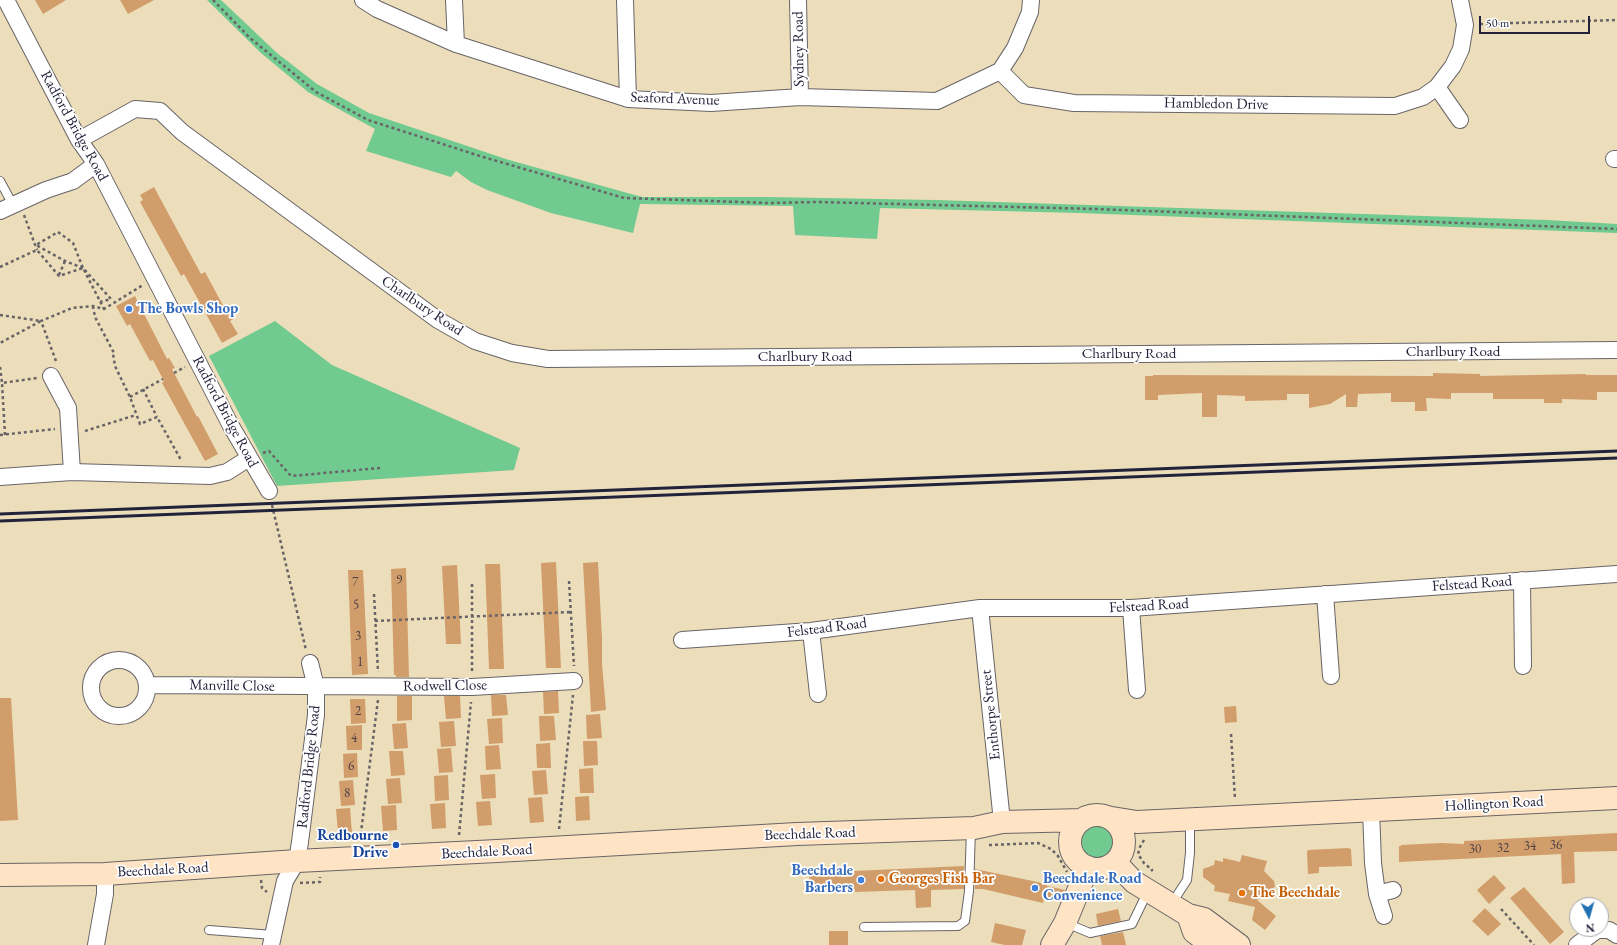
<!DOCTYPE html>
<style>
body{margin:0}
#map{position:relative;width:1617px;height:945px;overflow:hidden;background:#ecdeba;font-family:"EB Garamond",serif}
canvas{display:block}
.north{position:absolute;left:1569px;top:897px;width:40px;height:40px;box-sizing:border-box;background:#fff;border:1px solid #a7a7b1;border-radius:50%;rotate:174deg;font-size:11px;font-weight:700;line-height:16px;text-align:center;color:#22223b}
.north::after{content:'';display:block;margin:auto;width:14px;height:18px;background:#1f6fb2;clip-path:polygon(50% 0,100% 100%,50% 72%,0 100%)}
.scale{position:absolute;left:1479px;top:16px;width:111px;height:18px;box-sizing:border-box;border:2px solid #22223b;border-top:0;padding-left:5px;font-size:12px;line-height:14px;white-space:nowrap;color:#22223b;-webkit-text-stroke:3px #fff;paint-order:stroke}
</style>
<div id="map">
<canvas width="1617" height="945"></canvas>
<div class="north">N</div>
<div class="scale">50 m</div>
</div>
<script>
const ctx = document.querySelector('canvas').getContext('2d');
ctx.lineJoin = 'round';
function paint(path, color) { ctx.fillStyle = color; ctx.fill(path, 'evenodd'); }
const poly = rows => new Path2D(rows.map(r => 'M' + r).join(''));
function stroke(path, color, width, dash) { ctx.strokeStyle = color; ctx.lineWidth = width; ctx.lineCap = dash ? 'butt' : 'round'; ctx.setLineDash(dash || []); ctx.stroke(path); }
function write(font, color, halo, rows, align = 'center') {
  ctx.font = font + ' "EB Garamond",serif'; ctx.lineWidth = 3.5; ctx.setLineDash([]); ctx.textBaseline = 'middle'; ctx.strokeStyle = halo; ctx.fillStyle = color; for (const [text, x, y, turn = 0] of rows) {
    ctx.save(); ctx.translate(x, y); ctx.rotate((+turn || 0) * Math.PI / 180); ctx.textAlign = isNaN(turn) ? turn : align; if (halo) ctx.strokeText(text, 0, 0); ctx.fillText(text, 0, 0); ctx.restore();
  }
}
const green = poly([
 [207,0,221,0,277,53,317,84,369,113,509,160,642,197,767,197,936,200,1547,220,1617,224,1617,233,1079,213,880,208,877,239,795,235,793,206,640,204,633,233,551,213,487,190,471,182,456,171,451,177,366,151,375,129,308,92,261,53],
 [275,321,332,365,520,448,514,470,277,486,209,356],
 '1082 842a16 16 0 1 1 32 0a16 16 0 1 1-32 0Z'
]);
const building = poly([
 [35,0,66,0,43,14],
 [120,0,154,0,128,14],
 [154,187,201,274,205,272,225,309,229,306,235,318,230,321,238,334,222,343,184,274,181,276,140,202,143,200,140,195],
 [135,296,167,359,169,358,175,368,172,369,197,417,198,416,218,454,205,461,162,383,164,381,153,360,150,361,130,324,127,326,116,306],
 [1433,373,1480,374,1480,376,1586,374,1586,375,1617,375,1617,392,1597,392,1597,400,1562,399,1562,403,1544,403,1544,399,1493,399,1493,393,1451,393,1451,399,1426,398,1427,411,1415,411,1415,402,1391,402,1391,393,1358,394,1357,407,1346,407,1346,394,1330,404,1309,408,1309,394,1287,394,1287,400,1245,401,1245,396,1217,395,1217,417,1202,417,1202,393,1158,395,1158,400,1145,400,1145,376,1153,376,1153,375,1433,376],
 [556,562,561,668,546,668,541,563],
 [598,562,602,638,602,664,606,710,591,712,583,563],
 [485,564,500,564,504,669,489,669],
 [457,565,461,644,446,644,442,566],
 [406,568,409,677,396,677,396,675,394,675,391,569],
 [348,570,363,570,368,674,352,675],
 [558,691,559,713,544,714,543,692],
 [491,695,506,695,508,715,492,716],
 [397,696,412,696,412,720,397,721],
 [444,696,460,696,461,718,446,719],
 [0,698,11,698,18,820,0,821],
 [350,699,365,699,366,723,351,724],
 [1236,706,1237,722,1225,723,1224,707],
 [600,714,602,738,587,739,586,715],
 [539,716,554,716,556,740,540,741],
 [502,718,503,743,489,744,487,719],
 [454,721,456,746,441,747,439,722],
 [406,723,408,748,394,749,392,724],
 [362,725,362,750,347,750,346,726],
 [583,741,597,741,598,765,584,766],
 [550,743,551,768,537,768,536,744],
 [499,745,501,769,486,770,485,746],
 [451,748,453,772,439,773,437,749],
 [389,751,403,751,405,775,391,776],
 [357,753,358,777,344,778,343,754],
 [593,768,594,793,580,793,579,769],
 [546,770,548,794,534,795,532,771],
 [495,774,496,798,482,799,480,775],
 [448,775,449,800,435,801,434,776],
 [400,778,402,803,388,804,386,779],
 [353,780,355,805,341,806,339,781],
 [589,796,590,820,576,821,575,797],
 [542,797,544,822,530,823,528,798],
 [490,801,492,825,478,826,476,802],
 [445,803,446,828,432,829,430,804],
 [396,805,397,830,383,831,381,806],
 [350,808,352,833,338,833,336,809],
 [1617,833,1617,851,1574,852,1575,883,1562,884,1561,854,1399,862,1399,846,1401,846,1401,845,1441,843,1464,844,1464,841],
 [1348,848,1351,849,1352,866,1319,867,1319,873,1308,874,1307,852,1308,850],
 [1242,855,1267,861,1264,871,1274,881,1275,886,1272,891,1257,900,1276,916,1265,930,1252,920,1255,907,1228,901,1230,894,1214,891,1215,886,1203,877,1203,869,1214,865,1215,860,1223,862,1223,858,1240,862],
 [964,866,964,889,931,890,931,907,916,908,915,890,855,892,855,889,810,891,809,873],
 [975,869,1047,884,1047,886,1065,890,1061,900,1044,897,1043,903,983,889,975,889],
 [1494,875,1506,888,1489,904,1477,890],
 [1524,887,1564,932,1550,944,1510,898],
 [1485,908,1501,924,1488,936,1472,921],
 [1118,909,1121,921,1098,926,1096,914],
 [995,923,1026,930,1022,945,1005,945,991,942],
 [829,931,848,931,848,945,829,945],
 [1123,932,1126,945,1102,945,1100,936]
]);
const path = poly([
 [213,0,250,38,316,92,368,120,483,157,624,198,768,203,817,202,1096,209,1617,229],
 [1480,24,1617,20],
 [24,215,37,250],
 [0,267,37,250,59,276,83,268,104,309],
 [83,268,65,261,36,245,58,232,73,243,83,268,111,299,100,302],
 [59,275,65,261],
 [93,306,95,317,114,353,113,354,115,366,130,397,140,424,157,417,181,460],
 [0,315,41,321,0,343],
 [56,361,41,321,72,308,93,306,104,309,143,285],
 [0,367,2,383],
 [174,373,185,367],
 [143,389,157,417],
 [130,397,163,379],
 [85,431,136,415],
 [0,435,55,429],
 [5,435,2,383,37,378],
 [263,453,269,451,291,476,380,468],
 [272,505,306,650],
 [569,581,574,666],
 [472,584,472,673],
 [374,594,378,672],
 [375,621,571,612],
 [1231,734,1235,799],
 [559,829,573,695],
 [459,835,471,702],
 [360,840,378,700],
 [1144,840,1140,847,1138,854,1144,863,1152,870,1151,871],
 [989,845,1038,843,1051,849,1058,856,1067,872],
 [261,880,262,888,267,892],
 [300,883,320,882,320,877],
 [1501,909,1534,945]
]);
const lane = poly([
 [0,181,13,205],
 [1172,903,1187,880,1190,853,1190,820],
 [1066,923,1090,933,1132,924,1148,891],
 [864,927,958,926,965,921,969,891,971,829],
 [209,930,273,935]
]);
const street = poly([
 [6,0,79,140,96,164,231,426,269,491],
 [363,0,377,9,456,44,628,99,711,103,800,97,937,101,1000,71],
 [454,0,456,44],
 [625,0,628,99],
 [798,0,800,97],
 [1000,71,1024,95,1074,103,1395,106,1423,97,1437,87,1453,66,1461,49,1465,25,1460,0],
 [1000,71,1015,48,1030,12,1031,0],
 [1437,87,1460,120],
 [79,140,135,109,160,111,182,132,438,320,475,341,512,353,548,359,1617,350],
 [1614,159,1617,159],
 [0,211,46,190,73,181,96,164],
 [51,376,68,408,72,472],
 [0,477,72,472,210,476,227,472,249,458],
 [1522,580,1523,666],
 [1325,594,1331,676],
 [980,608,1002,822],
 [1131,608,1137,690],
 [811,631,818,694],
 [682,640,811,631,980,608,1131,608,1617,574],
 '91 688a28 28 0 1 1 56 0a28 28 0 1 1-56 0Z',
 [148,685,472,687,574,681],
 [1371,810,1373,863,1377,894,1384,916],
 [1377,894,1393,890],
 [96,945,105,894,105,874],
 [271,945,285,881,297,861,300,842,316,715,316,687,310,663],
 [1577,945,1597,930,1609,930,1617,935]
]);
const secondary = poly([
 '1070 842a27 27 0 1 1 54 0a27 27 0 1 1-54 0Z',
 [1112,818,1137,822,1617,798],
 [1115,862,1134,882,1188,915,1204,919,1239,945],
 [0,875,105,874,297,861,497,851,797,834,974,828,1002,822,1082,820],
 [1188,915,1194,932,1212,945],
 [1052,945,1065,923,1088,867]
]);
const rail = poly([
 [0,514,1617,451],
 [0,521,1617,458]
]);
const markers = [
 [129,309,4,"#3f7fe0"],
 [396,845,4,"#1a4fb4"],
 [881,879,4,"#e8710a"],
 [861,880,4,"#3f7fe0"],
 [1035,888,4,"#3f7fe0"],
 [1242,893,4,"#e8710a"]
];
const numberNames = [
 ["9",399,580],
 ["7",355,582],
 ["5",356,605],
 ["3",358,636],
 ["1",360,662],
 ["2",358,711],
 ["4",354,738],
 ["6",351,766],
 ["8",347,793],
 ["36",1556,845],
 ["34",1530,846],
 ["32",1503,848],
 ["30",1475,849]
];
const streetNames = [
 ["Sydney Road",799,49,-91],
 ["Seaford Avenue",675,99,2],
 ["Hambledon Drive",1216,104,1],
 ["Radford Bridge Road",74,126,61],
 ["Charlbury Road",422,306,34],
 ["Charlbury Road",1453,352],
 ["Charlbury Road",1129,354],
 ["Charlbury Road",805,357],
 ["Radford Bridge Road",225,412,62],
 ["Felstead Road",1472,584,-4],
 ["Felstead Road",1149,606,-3],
 ["Felstead Road",827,628,-7],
 ["Manville Close",232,686,1],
 ["Rodwell Close",445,686,-1],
 ["Enthorpe Street",991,715,-96],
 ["Radford Bridge Road",309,767,-84],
 ["Hollington Road",1494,804,-3],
 ["Beechdale Road",810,834,-2],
 ["Beechdale Road",487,852,-3],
 ["Beechdale Road",163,870,-3]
];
const shopNames = [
 ["The Bowls Shop",137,309],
 ["Beechdale",853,871,"right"],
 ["Barbers",853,888,"right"],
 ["Beechdale Road",1043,879],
 ["Convenience",1043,896]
];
const transitNames = [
 ["Redbourne",388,836],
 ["Drive",388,853]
];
const foodNames = [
 ["Georges Fish Bar",889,879],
 ["The Beechdale",1250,893]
];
paint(green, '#71ca90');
paint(building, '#d19d6a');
stroke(lane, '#696467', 10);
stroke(street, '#696467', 18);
stroke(secondary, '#696467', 24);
stroke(path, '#696467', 2.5, [3, 3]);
stroke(lane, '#fff', 8);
stroke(street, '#fff', 16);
stroke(secondary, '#fee4c5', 22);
stroke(rail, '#22223b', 3);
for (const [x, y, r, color] of markers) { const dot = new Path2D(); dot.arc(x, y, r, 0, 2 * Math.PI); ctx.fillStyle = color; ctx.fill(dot); stroke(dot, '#fff', 1.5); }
write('13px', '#4e4147', null, numberNames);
write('15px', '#22223b', '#fff', streetNames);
write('bold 15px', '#366cbe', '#fff', shopNames, 'left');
write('bold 15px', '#164399', '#fff', transitNames, 'right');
write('bold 15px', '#c56008', '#fff', foodNames, 'left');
</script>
